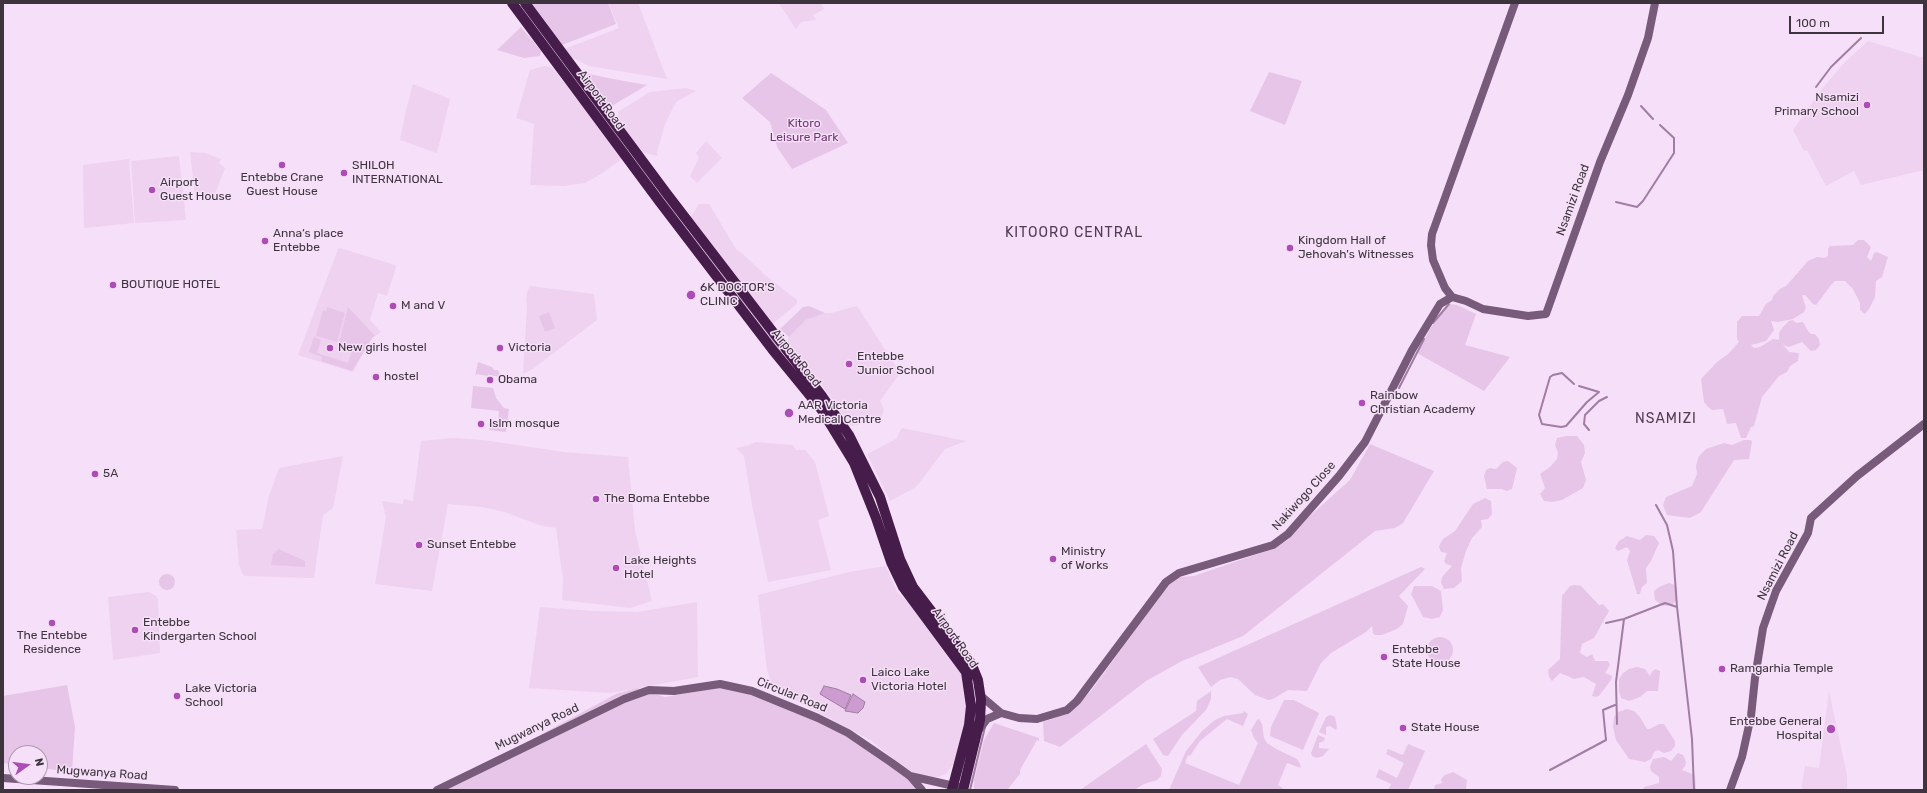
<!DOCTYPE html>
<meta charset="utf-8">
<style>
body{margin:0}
#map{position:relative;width:1927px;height:793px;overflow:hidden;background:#f6dff8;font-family:Rubik,sans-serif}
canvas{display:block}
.frame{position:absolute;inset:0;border:4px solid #3d343d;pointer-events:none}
.north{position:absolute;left:8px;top:745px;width:40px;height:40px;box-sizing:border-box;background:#f6dff8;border:1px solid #ac9bad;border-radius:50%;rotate:76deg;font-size:11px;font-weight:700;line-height:16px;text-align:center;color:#3d343d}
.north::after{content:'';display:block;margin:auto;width:14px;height:18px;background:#ac4cb5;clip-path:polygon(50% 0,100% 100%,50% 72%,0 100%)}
.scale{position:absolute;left:1789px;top:16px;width:95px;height:18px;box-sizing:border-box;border:2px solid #3d343d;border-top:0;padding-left:5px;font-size:12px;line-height:14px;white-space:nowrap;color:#3d343d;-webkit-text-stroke:3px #f6dff8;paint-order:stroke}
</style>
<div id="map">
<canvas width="1927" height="793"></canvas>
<div class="frame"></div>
<div class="north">N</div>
<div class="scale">100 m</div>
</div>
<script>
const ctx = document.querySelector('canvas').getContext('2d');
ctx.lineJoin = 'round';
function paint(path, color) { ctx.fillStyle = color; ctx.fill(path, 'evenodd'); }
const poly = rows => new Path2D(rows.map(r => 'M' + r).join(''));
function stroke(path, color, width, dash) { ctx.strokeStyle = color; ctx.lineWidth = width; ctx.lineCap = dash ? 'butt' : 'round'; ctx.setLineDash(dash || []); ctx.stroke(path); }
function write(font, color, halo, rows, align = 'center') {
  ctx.font = font + ' Rubik,sans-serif'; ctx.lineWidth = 3; ctx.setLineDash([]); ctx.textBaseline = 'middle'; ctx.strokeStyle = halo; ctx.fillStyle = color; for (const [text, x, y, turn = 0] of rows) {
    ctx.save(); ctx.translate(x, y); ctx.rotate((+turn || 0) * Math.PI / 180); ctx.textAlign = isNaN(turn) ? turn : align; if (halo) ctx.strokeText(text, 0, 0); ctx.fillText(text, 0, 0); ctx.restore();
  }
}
const built = poly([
 [608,3,638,3,667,79,589,66,571,57,564,49,619,28],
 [783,3,821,3,824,9,813,15,816,20,801,22,796,29,780,5],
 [1868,41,1924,58,1924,170,1861,185,1854,171,1826,186,1807,150,1804,151,1793,130,1821,90,1844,63],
 [544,66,552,67,623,158,601,174,585,183,564,186,530,185,534,124,516,118,530,70],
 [413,84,450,99,437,153,400,140,406,110],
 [686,88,696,91,676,102,665,124,657,152,658,156,641,152,620,125,618,112,650,92],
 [706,141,722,158,697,183,690,176,699,158,696,153],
 [190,152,205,153,221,159,219,163,225,168,213,199,195,196],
 [179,156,186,220,135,223,131,161],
 [129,159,134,223,84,228,83,165],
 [699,204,709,204,736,249,744,255,765,275,797,300,797,304,771,325,745,291,760,279,743,289,688,221],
 [340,248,395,265,396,267,387,296,378,293,370,320,381,332,372,338,353,372,298,355,338,249],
 [530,286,594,294,597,320,534,368,523,374,527,307,526,301,527,292],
 [857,306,900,373,880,401,884,410,881,419,851,426,819,381,787,342,789,337,806,320,825,313,831,313],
 [902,428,966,441,945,449,916,487,890,501,867,454,896,439],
 [453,438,483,440,564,452,628,457,635,530,652,601,630,608,562,600,563,580,556,528,542,526,505,512,482,507,448,504,432,591,375,584,386,517,382,501,403,504,404,499,413,501,421,441],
 [755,442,793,445,796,450,805,450,815,462,829,516,818,520,831,570,768,582,752,505,744,456,736,448,747,446],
 [343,456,333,508,323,515,314,578,245,576,242,573,239,565,236,530,262,529,269,496,279,468],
 [886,566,897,592,909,603,953,656,970,687,962,738,954,763,946,774,938,777,929,777,916,774,905,768,870,740,773,688,767,670,758,595,849,572],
 [149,592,156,596,158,600,160,653,113,660,108,597],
 [697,602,698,677,611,693,529,688,540,607,593,611,637,612],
 [1829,691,1847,775,1847,790,1801,790,1805,766,1819,768]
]);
const green = poly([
 [530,3,608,3,616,24,562,45],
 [521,27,541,51,540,56,524,58,497,50],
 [564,68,568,68,791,361,790,362,771,340],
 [580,72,613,79,647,85,610,107],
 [1269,72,1302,81,1285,125,1250,111],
 [771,73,826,110,848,143,792,169,777,147,770,122,742,98],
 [1858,240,1864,240,1871,247,1867,257,1871,261,1874,253,1877,252,1888,257,1882,277,1876,281,1875,297,1869,309,1865,314,1860,310,1860,303,1853,289,1845,281,1835,281,1831,285,1816,305,1813,304,1805,295,1802,295,1806,308,1804,312,1793,319,1778,322,1771,321,1774,330,1766,341,1751,345,1754,348,1760,347,1773,339,1779,340,1779,333,1782,328,1789,321,1793,320,1796,323,1803,322,1808,331,1811,334,1815,334,1819,339,1820,345,1816,350,1811,351,1802,342,1789,347,1783,345,1789,352,1799,353,1798,361,1790,366,1787,372,1779,376,1762,397,1754,426,1751,427,1746,438,1741,438,1736,423,1727,424,1723,409,1712,410,1708,407,1704,402,1701,379,1717,362,1728,354,1739,342,1737,339,1737,322,1742,316,1759,316,1766,304,1772,300,1773,296,1780,289,1786,286,1808,261,1817,257,1824,258,1828,256,1828,249,1830,246,1853,245],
 [1449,304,1457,305,1476,314,1465,345,1510,357,1484,391,1417,353,1430,329],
 [809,306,825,313,806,320,789,337,780,329,803,307],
 [327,307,345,313,337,342,316,336,323,310,326,311],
 [348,307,375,336,372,338,352,371,321,361,322,357,309,352,314,337,321,340,317,353,348,363,352,351,338,346],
 [549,312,555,328,545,332,539,316],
 [478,362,492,367,494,370,498,370,501,377,489,375,489,373,488,376,477,374,475,376],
 [473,386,493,388,496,398,504,408,509,409,506,432,489,430,490,422,498,421,499,411,471,408],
 [1566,436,1577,436,1584,445,1585,453,1581,462,1586,480,1583,488,1562,500,1552,502,1544,501,1540,494,1545,488,1540,474,1551,466,1557,459,1558,453,1555,445,1557,438],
 [1744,440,1751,440,1752,442,1749,459,1734,460,1701,512,1690,518,1667,515,1663,505,1666,497,1692,486,1697,474,1696,466,1699,456,1706,449,1724,443,1732,445],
 [1370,444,1434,471,1403,523,1395,528,1375,531,1243,636,1182,661,1146,681,1060,747,1044,741,1043,722,1067,714,1091,691,1167,586,1181,577,1194,576,1275,548,1288,540,1303,522,1350,480],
 [1508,461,1517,468,1512,489,1506,491,1502,489,1487,489,1484,476,1486,470,1490,468,1496,469,1503,462],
 [1485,498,1491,501,1492,514,1488,519,1481,520,1482,527,1472,538,1466,551,1461,568,1462,581,1454,588,1444,589,1441,583,1442,577,1452,566,1446,564,1444,561,1447,553,1441,552,1439,547,1440,544,1443,539,1455,531,1473,504],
 [1646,535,1654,536,1659,543,1651,561,1646,568,1647,583,1642,587,1640,594,1637,594,1627,560,1630,551,1627,547,1618,551,1615,548,1619,541,1627,536,1640,540],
 [279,549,305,561,305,567,271,565,273,554],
 [1421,567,1425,569,1399,596,1408,606,1403,624,1397,629,1382,635,1375,635,1373,633,1372,626,1366,632,1331,653,1321,663,1307,691,1288,690,1273,699,1268,700,1255,695,1238,679,1231,677,1220,680,1211,687,1198,667],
 '159 582a8 8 0 1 1 16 0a8 8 0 1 1-16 0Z',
 [1669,583,1675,585,1677,588,1677,600,1672,605,1663,606,1655,600,1654,591,1659,587],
 [1575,585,1581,586,1599,605,1603,604,1609,611,1594,638,1582,644,1580,653,1587,657,1592,654,1595,661,1608,661,1610,665,1605,673,1612,676,1611,680,1599,696,1596,697,1592,696,1596,684,1584,677,1574,679,1560,673,1552,681,1549,677,1548,670,1560,659,1562,596,1570,586],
 [1414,586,1432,586,1441,591,1443,610,1440,617,1432,619,1423,617,1411,594],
 '1427 650a13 13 0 1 1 26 0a13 13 0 1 1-26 0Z',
 [1637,667,1645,669,1650,676,1652,672,1655,669,1660,671,1658,691,1647,691,1640,697,1629,701,1621,698,1619,691,1619,679,1623,673,1629,669],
 [67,685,75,727,72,772,40,768,40,753,16,753,16,765,3,763,3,696],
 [723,687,737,689,767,699,828,725,845,736,848,736,894,766,920,790,438,790,616,694,637,688,665,697],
 [1211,691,1211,699,1206,710,1182,735,1168,756,1163,755,1153,739,1196,711,1197,701],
 [1284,700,1294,700,1319,713,1303,750,1270,736,1271,727],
 [1627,709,1634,711,1640,717,1647,729,1650,729,1659,724,1664,724,1675,741,1675,746,1671,751,1664,753,1658,750,1654,752,1651,759,1645,762,1629,759,1616,740,1613,727,1614,717,1618,712],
 [1244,711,1248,714,1243,726,1227,719,1200,741,1190,756,1188,755,1185,763,1239,785,1258,743,1254,738,1251,730,1257,720,1259,719,1262,724,1264,738,1267,743,1276,749,1297,759,1300,764,1301,768,1287,763,1278,785,1285,790,1169,790,1186,751,1202,731,1215,720,1224,716,1243,713],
 [1330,715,1335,717,1337,727,1336,730,1330,726,1326,727,1326,735,1319,732,1326,717],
 [994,723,1039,738,1039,741,1037,740,1020,770,1020,774,1007,790,974,790,974,780,984,740],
 [1318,735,1325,738,1324,741,1319,743,1319,748,1329,749,1323,756,1317,758,1312,756,1311,753],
 [1146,744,1162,769,1161,776,1157,780,1144,784,1134,790,1080,790],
 [1408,744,1425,751,1408,790,1388,790,1391,784,1376,777,1379,769,1397,778,1404,763,1386,754,1388,749,1403,755],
 [1678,753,1683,755,1686,762,1685,766,1682,770,1695,775,1696,790,1643,790,1644,787,1659,783,1659,777,1651,771,1650,767,1653,759,1664,757,1671,761],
 [1453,772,1467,780,1466,788,1467,790,1434,790,1435,785,1442,783,1441,779,1445,775]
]);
const water = poly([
 [824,686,837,689,851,695,845,709,820,694,824,686],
 [853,694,865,702,863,708,858,713,845,711,853,694]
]);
const stream = poly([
 [1816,87,1831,67,1861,38],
 [1641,106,1653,119],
 [1616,202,1637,207,1643,201,1674,153,1674,138,1660,125],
 [1433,323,1449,304],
 [1574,384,1562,373,1553,375,1550,377,1539,415,1542,424,1561,427,1566,426,1587,402,1599,392,1579,386],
 [1399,388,1424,339],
 [1589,430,1584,424,1585,415,1599,401,1607,397],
 [1656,505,1667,525,1673,551,1677,607,1692,739,1694,790],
 [1606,623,1624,619,1665,603,1677,607],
 [1617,724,1616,682,1624,619],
 [1550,770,1606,740,1603,710,1615,705],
 [970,790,985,727]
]);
const secondary = poly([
 [1452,297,1466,301,1483,309,1528,316,1546,314,1600,162,1628,95,1648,38,1655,3],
 [1452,297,1445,288,1433,260,1431,245,1432,234,1515,3],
 [981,696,1001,713,1019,718,1037,719,1067,710,1077,701,1166,582,1179,573,1273,545,1288,534,1339,476,1365,442,1412,350,1440,304,1452,297],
 [979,730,987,719,1001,713],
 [910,776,963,788],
 [3,778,175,790],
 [437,790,624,699,649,690,674,691,720,684,752,691,818,718,848,733,892,763,910,776,922,790],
 [1730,790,1742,757,1751,716,1755,678,1763,628,1776,591,1808,533,1811,518,1857,476,1924,424]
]);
const highway = poly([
 [512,3,659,201,772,349,821,409,854,463,876,518,891,562,903,587,966,672,971,706,969,725,952,790],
 [525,3,667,194,822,396,849,435,880,497,900,559,913,587,971,663,978,680,981,700,980,720,963,790]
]);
const markers = [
 [1867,105,4,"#ac4cb5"],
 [282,165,4,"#ac4cb5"],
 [344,173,4,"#ac4cb5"],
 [152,190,4,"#ac4cb5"],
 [265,241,4,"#ac4cb5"],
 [1290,248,4,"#ac4cb5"],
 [113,285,4,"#ac4cb5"],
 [691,295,5,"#ac4cb5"],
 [393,306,4,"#ac4cb5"],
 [330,348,4,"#ac4cb5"],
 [500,348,4,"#ac4cb5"],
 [849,364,4,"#ac4cb5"],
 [376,377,4,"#ac4cb5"],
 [490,380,4,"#ac4cb5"],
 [1362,403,4,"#ac4cb5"],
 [789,413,5,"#ac4cb5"],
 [481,424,4,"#ac4cb5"],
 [95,474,4,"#ac4cb5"],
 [596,499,4,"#ac4cb5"],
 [419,545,4,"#ac4cb5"],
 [1053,559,4,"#ac4cb5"],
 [616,568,4,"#ac4cb5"],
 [52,623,4,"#ac4cb5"],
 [135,630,4,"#ac4cb5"],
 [1384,657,4,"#ac4cb5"],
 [1722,669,4,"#ac4cb5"],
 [863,680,4,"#ac4cb5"],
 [177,696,4,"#ac4cb5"],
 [1403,728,4,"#ac4cb5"],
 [1831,729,5,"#ac4cb5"]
];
const poiNames = [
 ["Nsamizi",1859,98,"right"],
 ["Primary School",1859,112,"right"],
 ["SHILOH",352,166],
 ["INTERNATIONAL",352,180],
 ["Entebbe Crane",282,178,"center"],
 ["Guest House",282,192,"center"],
 ["Airport",160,183],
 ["Guest House",160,197],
 ["Anna‘s place",273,234],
 ["Entebbe",273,248],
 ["Kingdom Hall of",1298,241],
 ["Jehovah's Witnesses",1298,255],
 ["BOUTIQUE HOTEL",121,285],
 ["6K DOCTOR'S",700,288],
 ["CLINIC",700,302],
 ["M and V",401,306],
 ["New girls hostel",338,348],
 ["Victoria",508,348],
 ["Entebbe",857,357],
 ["Junior School",857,371],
 ["hostel",384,377],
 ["Obama",498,380],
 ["Rainbow",1370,396],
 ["Christian Academy",1370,410],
 ["AAR Victoria",798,406],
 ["Medical Centre",798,420],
 ["Islm mosque",489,424],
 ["5A",103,474],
 ["The Boma Entebbe",604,499],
 ["Sunset Entebbe",427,545],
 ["Ministry",1061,552],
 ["of Works",1061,566],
 ["Lake Heights",624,561],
 ["Hotel",624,575],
 ["Entebbe",143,623],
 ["Kindergarten School",143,637],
 ["The Entebbe",52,636,"center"],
 ["Residence",52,650,"center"],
 ["Entebbe",1392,650],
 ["State House",1392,664],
 ["Ramgarhia Temple",1730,669],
 ["Laico Lake",871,673],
 ["Victoria Hotel",871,687],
 ["Lake Victoria",185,689],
 ["School",185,703],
 ["Entebbe General",1822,722,"right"],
 ["Hospital",1822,736,"right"],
 ["State House",1411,728]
];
const streetNames = [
 ["Airport Road",601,100,54],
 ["Nsamizi Road",1573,200,-70],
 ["Airport Road",796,358,51],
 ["Nakiwogo Close",1304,496,-48],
 ["Nsamizi Road",1778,566,-63],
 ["Airport Road",955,638,55],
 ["Circular Road",792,695,22],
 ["Mugwanya Road",537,727,-26],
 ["Mugwanya Road",102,773,4]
];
const parkNames = [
 ["Kitoro",804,124],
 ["Leisure Park",804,138]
];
const quarterNames = [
 ["KITOORO CENTRAL",1074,233],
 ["NSAMIZI",1666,419]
];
paint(built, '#efd2f0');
paint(green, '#e7c5e9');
paint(water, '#cc9cd0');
stroke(water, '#a17da4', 1);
stroke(stream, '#a17da4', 2);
stroke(secondary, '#785a7a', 8);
stroke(highway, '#461d4a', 10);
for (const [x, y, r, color] of markers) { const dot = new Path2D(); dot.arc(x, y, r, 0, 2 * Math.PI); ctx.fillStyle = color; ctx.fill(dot); stroke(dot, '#f6dff8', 1.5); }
write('12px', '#3d343d', '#f6dff8', poiNames, 'left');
write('12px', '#3d343d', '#f6dff8', streetNames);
write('12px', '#703676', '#f6dff8', parkNames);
ctx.letterSpacing = '1px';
write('14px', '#4f3d51', '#f6dff8', quarterNames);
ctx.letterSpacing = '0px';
</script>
